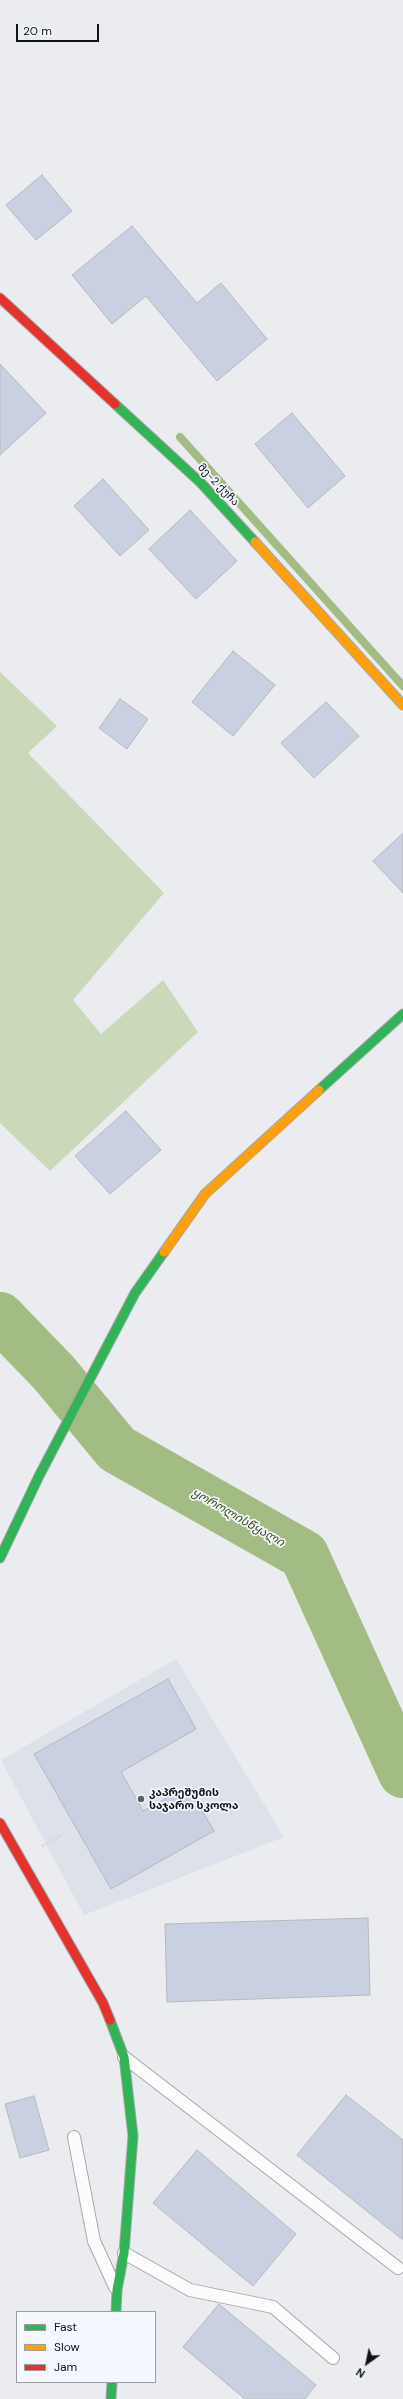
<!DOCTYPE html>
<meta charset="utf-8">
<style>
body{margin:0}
#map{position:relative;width:403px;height:2399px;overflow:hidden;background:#eaecef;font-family:"DM Sans",sans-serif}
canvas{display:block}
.legend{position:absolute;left:16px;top:2311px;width:140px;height:72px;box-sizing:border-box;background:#f5f8fe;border:1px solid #9b9da2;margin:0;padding:5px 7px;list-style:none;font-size:12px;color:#131417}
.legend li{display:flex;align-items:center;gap:8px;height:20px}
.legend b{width:20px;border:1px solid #9b9da2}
.north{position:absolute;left:347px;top:2343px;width:40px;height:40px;-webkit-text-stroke:3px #f5f8fe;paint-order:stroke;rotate:213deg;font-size:11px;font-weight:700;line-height:16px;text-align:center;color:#131417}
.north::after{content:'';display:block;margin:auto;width:14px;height:18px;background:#131417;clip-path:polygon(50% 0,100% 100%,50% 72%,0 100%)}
.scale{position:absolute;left:16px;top:24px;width:83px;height:18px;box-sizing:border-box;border:2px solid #131417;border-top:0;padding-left:5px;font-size:12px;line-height:14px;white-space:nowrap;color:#131417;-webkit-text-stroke:3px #f5f8fe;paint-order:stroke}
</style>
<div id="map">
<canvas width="403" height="2399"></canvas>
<ul class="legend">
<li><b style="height:5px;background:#30b455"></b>Fast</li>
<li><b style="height:5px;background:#ff9f0a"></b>Slow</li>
<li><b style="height:5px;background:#e5322d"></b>Jam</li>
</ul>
<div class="north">N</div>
<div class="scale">20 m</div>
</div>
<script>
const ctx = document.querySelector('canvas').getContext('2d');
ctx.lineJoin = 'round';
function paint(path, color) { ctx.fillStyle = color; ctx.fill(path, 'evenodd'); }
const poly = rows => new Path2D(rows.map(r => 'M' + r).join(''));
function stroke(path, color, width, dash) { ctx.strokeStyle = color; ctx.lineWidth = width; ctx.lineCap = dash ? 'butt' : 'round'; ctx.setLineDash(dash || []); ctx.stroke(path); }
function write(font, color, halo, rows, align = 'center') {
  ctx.font = font + ' "DM Sans","Noto Sans Georgian",sans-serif'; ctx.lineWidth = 3.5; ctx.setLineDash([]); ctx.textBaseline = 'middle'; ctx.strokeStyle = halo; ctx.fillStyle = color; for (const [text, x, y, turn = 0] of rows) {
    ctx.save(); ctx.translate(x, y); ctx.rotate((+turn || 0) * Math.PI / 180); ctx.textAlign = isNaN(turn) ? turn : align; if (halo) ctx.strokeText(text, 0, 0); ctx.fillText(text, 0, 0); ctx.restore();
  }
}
const built = poly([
 [176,1659,284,1837,84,1915,1,1760]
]);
const green = poly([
 [0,672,57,726,28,753,164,893,73,1000,101,1034,163,980,198,1032,50,1171,0,1123]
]);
const stream = poly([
 [180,437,403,686]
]);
const river = poly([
 [0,1317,54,1373,117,1449,304,1555,403,1773]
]);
const building = poly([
 [42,175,72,211,36,240,6,205,42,175],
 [132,226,197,303,221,283,267,339,217,381,146,296,112,324,72,275,132,226],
 [0,364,46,413,0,455,0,364],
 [292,413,345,476,308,508,255,444,292,413],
 [103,479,149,530,120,556,74,506,103,479],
 [190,510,237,561,196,599,149,549,190,510],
 [233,651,275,685,233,736,192,702,233,651],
 [120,699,148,719,127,749,99,728,120,699],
 [326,702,359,736,314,778,281,743,326,702],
 [403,833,403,893,373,861,403,833],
 [126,1111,161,1150,110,1194,75,1156,126,1111],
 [168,1679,196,1729,121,1772,143,1811,188,1786,214,1831,111,1889,34,1754,168,1679],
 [368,1918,370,1995,167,2002,165,1924,368,1918],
 [346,2095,403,2140,403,2240,297,2155,346,2095],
 [34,2096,49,2150,20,2158,5,2104,34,2096],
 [197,2150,296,2234,253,2286,153,2203,197,2150],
 [219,2304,316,2385,305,2399,245,2399,183,2347,219,2304]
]);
const path = poly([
 [42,1846,62,1835]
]);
const lane = poly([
 [124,2057,398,2268],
 [74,2137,94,2241,115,2287],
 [124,2253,190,2290,273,2307,333,2358]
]);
const fast = poly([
 [115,404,201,483,255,542],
 [319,1090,403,1014],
 [0,1558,39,1476,135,1293,164,1252],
 [110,2020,124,2057,133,2136,124,2253,117,2290,116,2312],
 [111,2399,112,2382]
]);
const slow = poly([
 [255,542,403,705],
 [164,1252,205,1194,319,1090]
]);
const jam = poly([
 [0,298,115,404],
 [0,1823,103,2003,110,2020]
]);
const markers = [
 [141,1799,4,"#5e6063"]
];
const streetNames = [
 ["მე-2 ქუჩა",218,485,46]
];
const poiNames = [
 ["კაპრეშუმის",149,1793],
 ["საჯარო სკოლა",149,1806]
];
const waterNames = [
 ["ყოროლისწყალი",238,1518,30]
];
paint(built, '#dce1ea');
paint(green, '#c9d9b9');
stroke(stream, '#a3bc84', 8);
stroke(river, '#a3bc84', 50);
paint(building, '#c9d0e1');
stroke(building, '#b6b8ba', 1);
stroke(lane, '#a4a6a8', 14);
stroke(fast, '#a4a6a8', 11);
stroke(slow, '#a4a6a8', 11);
stroke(jam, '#a4a6a8', 11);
stroke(path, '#d6d6d7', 2.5, [2, 2]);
stroke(lane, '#fcfcfd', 12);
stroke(fast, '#30b455', 9);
stroke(slow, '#ff9f0a', 9);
stroke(jam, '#e5322d', 9);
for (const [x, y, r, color] of markers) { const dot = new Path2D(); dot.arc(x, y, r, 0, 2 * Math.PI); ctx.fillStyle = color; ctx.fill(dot); stroke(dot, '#f5f8fe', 1.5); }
write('11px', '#131417', '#f5f8fe', streetNames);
write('bold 11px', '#131417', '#f5f8fe', poiNames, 'left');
write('italic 12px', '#384e14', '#f5f8fe', waterNames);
</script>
